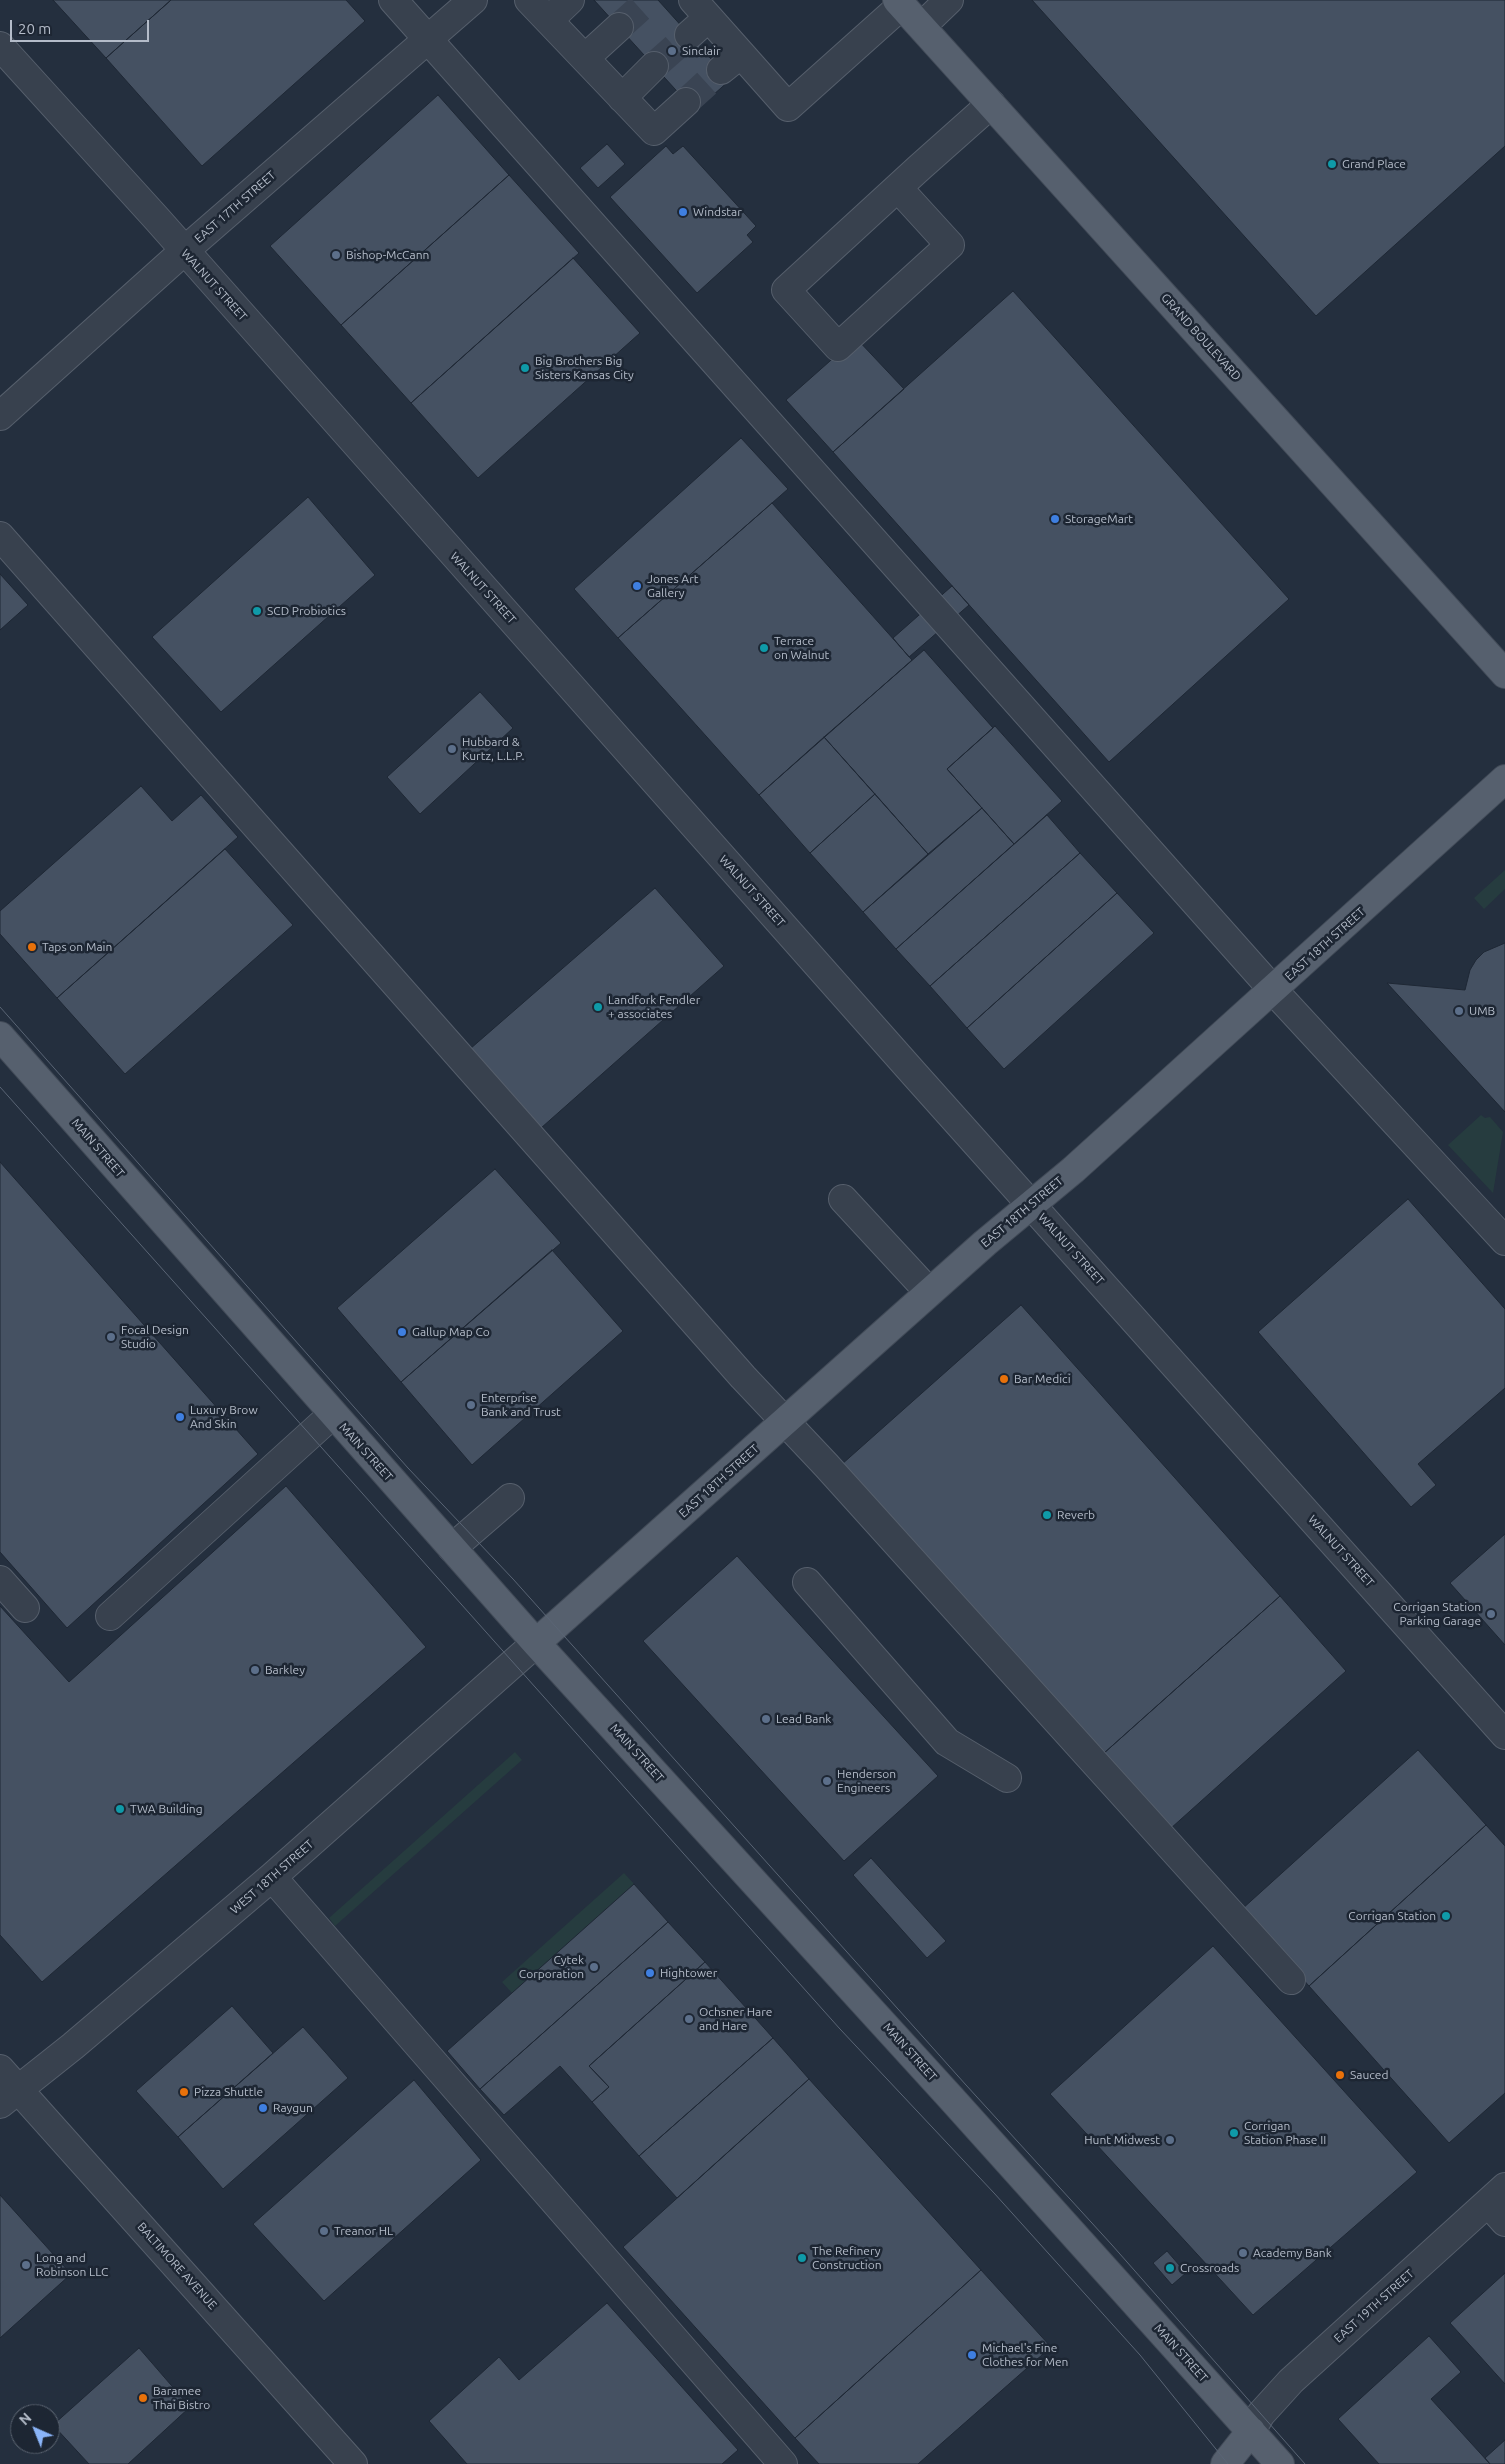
<!DOCTYPE html>
<style>
body{margin:0}
#map{position:relative;width:1505px;height:2464px;overflow:hidden;background:#242f3e;font-family:Ubuntu,sans-serif}
canvas{display:block}
.north{position:absolute;left:10px;top:2404px;width:50px;height:50px;box-sizing:border-box;background:#1d2633;border:1px solid #59626f;border-radius:50%;rotate:316deg;font-size:14px;font-weight:700;line-height:20px;text-align:center;color:#b4bcc9}
.north::after{content:'';display:block;margin:auto;width:18px;height:22px;background:#8ab4f8;clip-path:polygon(50% 0,100% 100%,50% 72%,0 100%)}
.scale{position:absolute;left:10px;top:20px;width:139px;height:22px;box-sizing:border-box;border:2px solid #b4bcc9;border-top:0;padding-left:6px;font-size:15px;line-height:18px;white-space:nowrap;color:#b4bcc9;-webkit-text-stroke:4px #1d2633;paint-order:stroke}
</style>
<div id="map">
<canvas width="1505" height="2464"></canvas>
<div class="north">N</div>
<div class="scale">20 m</div>
</div>
<script>
const ctx = document.querySelector('canvas').getContext('2d');
ctx.lineJoin = 'round';
function paint(path, color) { ctx.fillStyle = color; ctx.fill(path, 'evenodd'); }
const poly = rows => new Path2D(rows.map(r => 'M' + r).join(''));
function stroke(path, color, width, dash) { ctx.strokeStyle = color; ctx.lineWidth = width; ctx.lineCap = dash ? 'butt' : 'round'; ctx.setLineDash(dash || []); ctx.stroke(path); }
function write(font, color, halo, rows, align = 'center') {
  ctx.font = font + ' Ubuntu,sans-serif'; ctx.lineWidth = 5; ctx.setLineDash([]); ctx.textBaseline = 'middle'; ctx.strokeStyle = halo; ctx.fillStyle = color; for (const [text, x, y, turn = 0] of rows) {
    ctx.save(); ctx.translate(x, y); ctx.rotate((+turn || 0) * Math.PI / 180); ctx.textAlign = isNaN(turn) ? turn : align; if (halo) ctx.strokeText(text, 0, 0); ctx.fillText(text, 0, 0); ctx.restore();
  }
}
const green = poly([
 [1505,870,1505,889,1484,909,1474,898],
 [1481,1115,1485,1118,1490,1117,1503,1132,1493,1193,1448,1145],
 [515,1752,522,1760,335,1926,329,1918],
 [624,1873,634,1884,512,1993,502,1982]
]);
const building = poly([
 [53,0,171,0,106,58,53,0],
 [171,0,346,0,365,21,202,166,106,58,171,0],
 [594,0,658,0,730,80,695,111,594,0],
 [1032,0,1505,0,1505,146,1316,316,1032,0],
 [438,95,509,175,341,325,270,246,438,95],
 [607,144,625,164,598,188,580,168,607,144],
 [666,146,673,154,683,146,756,226,747,235,753,242,697,293,610,197,666,146],
 [509,175,579,253,411,403,341,325,509,175],
 [573,258,640,333,478,478,411,403,573,258],
 [1013,291,1289,599,1109,762,833,452,1013,291],
 [856,338,904,389,833,452,786,400,856,338],
 [741,438,788,489,618,638,574,589,741,438],
 [308,497,375,575,221,712,152,637,308,497],
 [772,503,912,660,759,795,618,638,772,503],
 [0,574,28,605,0,630,0,574],
 [952,586,969,605,909,657,893,638,952,586],
 [924,650,993,728,947,769,982,808,928,854,824,737,924,650],
 [480,692,513,728,420,814,387,777,480,692],
 [995,726,1062,801,1014,844,947,769,995,726],
 [824,737,875,794,810,853,759,795,824,737],
 [141,786,172,821,201,795,238,837,57,998,0,934,0,911,141,786],
 [875,794,928,854,863,912,810,853,875,794],
 [982,808,1014,844,896,949,863,912,982,808],
 [1047,815,1080,853,930,986,896,949,1047,815],
 [225,849,293,925,125,1074,57,998,225,849],
 [1080,853,1117,893,967,1028,930,986,1080,853],
 [655,888,724,966,541,1128,470,1049,655,888],
 [1117,893,1154,933,1004,1069,967,1028,1117,893],
 [1505,943,1505,1112,1387,983,1465,990,1470,970,1476,960,1484,952,1505,943],
 [0,1162,258,1454,67,1628,0,1552,0,1162],
 [495,1169,561,1243,401,1382,337,1308,495,1169],
 [1408,1199,1505,1309,1505,1388,1418,1464,1436,1485,1411,1507,1258,1332,1408,1199],
 [552,1250,623,1331,472,1465,401,1382,552,1250],
 [1021,1305,1280,1596,1103,1754,841,1465,1021,1305],
 [286,1486,426,1647,42,1982,0,1935,0,1606,69,1682,286,1486],
 [1505,1534,1505,1645,1450,1583,1505,1534],
 [737,1556,938,1776,844,1861,643,1641,737,1556],
 [1280,1596,1346,1671,1170,1829,1103,1754,1280,1596],
 [1418,1750,1486,1825,1309,1986,1241,1910,1418,1750],
 [1486,1825,1505,1846,1505,2093,1449,2143,1309,1986,1486,1825],
 [871,1858,946,1941,927,1958,853,1875,871,1858],
 [634,1884,668,1922,480,2089,447,2051,634,1884],
 [668,1922,705,1962,589,2066,609,2087,592,2102,560,2066,504,2115,480,2089,668,1922],
 [1213,1946,1417,2172,1253,2315,1050,2094,1213,1946],
 [705,1962,773,2038,639,2156,592,2102,609,2087,589,2066,705,1962],
 [232,2006,273,2053,178,2137,136,2091,232,2006],
 [303,2027,348,2078,223,2189,178,2137,303,2027],
 [773,2038,809,2079,677,2198,639,2156,773,2038],
 [809,2079,981,2270,795,2438,623,2247,809,2079],
 [414,2080,481,2160,324,2301,253,2224,414,2080],
 [0,2195,71,2274,0,2338,0,2195],
 [1167,2251,1186,2273,1172,2285,1153,2263,1167,2251],
 [981,2270,1051,2347,918,2464,819,2464,795,2438,981,2270],
 [1505,2273,1505,2384,1450,2323,1505,2273],
 [607,2303,738,2450,722,2464,467,2464,429,2421,499,2357,519,2380,607,2303],
 [1429,2336,1461,2372,1431,2399,1490,2464,1379,2464,1338,2419,1429,2336],
 [139,2348,190,2407,128,2464,89,2464,53,2425,139,2348],
 [1505,2440,1505,2464,1490,2464,1485,2458,1505,2440]
]);
const minorTunnel = poly([
 [619,27,649,0],
 [654,66,689,35],
 [686,102,721,70]
]);
const minor = poly([
 [393,0,1274,991,1505,1241],
 [529,0,654,131,686,102],
 [693,0,741,54,721,70],
 [549,20,570,0],
 [922,26,949,0],
 [689,35,708,18],
 [0,46,157,219,916,1076,1505,1735],
 [741,54,788,107,902,5],
 [585,58,619,27],
 [622,98,654,66],
 [898,188,950,245,838,347,786,290,919,168,991,104],
 [0,416,184,251,473,0],
 [0,536,743,1377,826,1465,1291,1980],
 [843,1199,929,1292],
 [452,1548,510,1498],
 [0,1580,25,1608],
 [807,1582,947,1742,1007,1778],
 [110,1616,333,1414],
 [272,1877,783,2464],
 [0,2069,353,2464],
 [0,2104,73,2046,272,1877,536,1643],
 [1488,2203,1505,2222],
 [1251,2431,1261,2414,1291,2381,1505,2187]
]);
const major = poly([
 [897,0,1505,674],
 [0,1036,536,1643,951,2098,1280,2464],
 [536,1643,985,1243,1073,1170,1505,779],
 [1225,2464,1251,2431]
]);
const tram = poly([
 [0,1007,408,1468,513,1579,966,2085,1112,2245,1305,2464],
 [0,1087,840,2029,994,2193,1140,2355,1228,2464]
]);
const markers = [
 [672,51,5,"#5c6f8a"],
 [1332,164,5,"#0f9aa8"],
 [683,212,5,"#3f7fe0"],
 [336,255,5,"#5c6f8a"],
 [525,368,5,"#0f9aa8"],
 [1055,519,5,"#3f7fe0"],
 [637,586,5,"#3f7fe0"],
 [257,611,5,"#0f9aa8"],
 [764,648,5,"#0f9aa8"],
 [452,749,5,"#5c6f8a"],
 [32,947,5,"#e8710a"],
 [598,1007,5,"#0f9aa8"],
 [1459,1011,5,"#5c6f8a"],
 [402,1332,5,"#3f7fe0"],
 [111,1337,5,"#5c6f8a"],
 [1004,1379,5,"#e8710a"],
 [471,1405,5,"#5c6f8a"],
 [180,1417,5,"#3f7fe0"],
 [1047,1515,5,"#0f9aa8"],
 [1491,1614,5,"#5c6f8a"],
 [255,1670,5,"#5c6f8a"],
 [766,1719,5,"#5c6f8a"],
 [827,1781,5,"#5c6f8a"],
 [120,1809,5,"#0f9aa8"],
 [1446,1916,5,"#0f9aa8"],
 [594,1967,5,"#5c6f8a"],
 [650,1973,5,"#3f7fe0"],
 [689,2019,5,"#5c6f8a"],
 [1340,2075,5,"#e8710a"],
 [184,2092,5,"#e8710a"],
 [263,2108,5,"#3f7fe0"],
 [1234,2133,5,"#0f9aa8"],
 [1170,2140,5,"#5c6f8a"],
 [324,2231,5,"#5c6f8a"],
 [1243,2253,5,"#5c6f8a"],
 [802,2258,5,"#0f9aa8"],
 [26,2265,5,"#5c6f8a"],
 [1170,2268,5,"#0f9aa8"],
 [972,2355,5,"#3f7fe0"],
 [143,2398,5,"#e8710a"]
];
const poiNames = [
 ["Sinclair",682,51],
 ["Grand Place",1342,164],
 ["Windstar",693,212],
 ["Bishop-McCann",346,255],
 ["Big Brothers Big",535,361],
 ["Sisters Kansas City",535,375],
 ["StorageMart",1065,519],
 ["Jones Art",647,579],
 ["Gallery",647,593],
 ["SCD Probiotics",267,611],
 ["Terrace",774,641],
 ["on Walnut",774,655],
 ["Hubbard &",462,742],
 ["Kurtz, L.L.P.",462,756],
 ["Taps on Main",42,947],
 ["Landfork Fendler",608,1000],
 ["+ associates",608,1014],
 ["UMB",1469,1011],
 ["Focal Design",121,1330],
 ["Studio",121,1344],
 ["Gallup Map Co",412,1332],
 ["Bar Medici",1014,1379],
 ["Enterprise",481,1398],
 ["Bank and Trust",481,1412],
 ["Luxury Brow",190,1410],
 ["And Skin",190,1424],
 ["Reverb",1057,1515],
 ["Corrigan Station",1481,1607,"right"],
 ["Parking Garage",1481,1621,"right"],
 ["Barkley",265,1670],
 ["Lead Bank",776,1719],
 ["Henderson",837,1774],
 ["Engineers",837,1788],
 ["TWA Building",130,1809],
 ["Corrigan Station",1436,1916,"right"],
 ["Cytek",584,1960,"right"],
 ["Corporation",584,1974,"right"],
 ["Hightower",660,1973],
 ["Ochsner Hare",699,2012],
 ["and Hare",699,2026],
 ["Sauced",1350,2075],
 ["Pizza Shuttle",194,2092],
 ["Raygun",273,2108],
 ["Corrigan",1244,2126],
 ["Station Phase II",1244,2140],
 ["Hunt Midwest",1160,2140,"right"],
 ["Treanor HL",334,2231],
 ["The Refinery",812,2251],
 ["Construction",812,2265],
 ["Academy Bank",1253,2253],
 ["Long and",36,2258],
 ["Robinson LLC",36,2272],
 ["Crossroads",1180,2268],
 ["Michael's Fine",982,2348],
 ["Clothes for Men",982,2362],
 ["Baramee",153,2391],
 ["Thai Bistro",153,2405]
];
const streetNames = [
 ["EAST 17TH STREET",235,207,-41],
 ["WALNUT STREET",214,285,48],
 ["GRAND BOULEVARD",1201,337,48],
 ["WALNUT STREET",483,588,48],
 ["WALNUT STREET",752,891,48],
 ["EAST 18TH STREET",1325,944,-42],
 ["MAIN STREET",98,1148,49],
 ["EAST 18TH STREET",1022,1212,-40],
 ["WALNUT STREET",1071,1249,48],
 ["MAIN STREET",366,1452,48],
 ["EAST 18TH STREET",719,1481,-42],
 ["WALNUT STREET",1341,1551,48],
 ["MAIN STREET",637,1753,48],
 ["WEST 18TH STREET",272,1877,-41],
 ["MAIN STREET",910,2052,48],
 ["BALTIMORE AVENUE",177,2266,48],
 ["EAST 19TH STREET",1374,2306,-42],
 ["MAIN STREET",1181,2353,48]
];
paint(green, '#263c3f');
paint(building, '#455162');
stroke(building, '#1f2835', 1);
stroke(minorTunnel, '#3a4453', 28, [28, 14]);
stroke(minor, '#565f6c', 30);
stroke(major, '#414a57', 30);
stroke(minor, '#38414e', 28);
stroke(major, '#56606e', 28);
stroke(tram, '#5a6575', 1);
for (const [x, y, r, color] of markers) { const dot = new Path2D(); dot.arc(x, y, r, 0, 2 * Math.PI); ctx.fillStyle = color; ctx.fill(dot); stroke(dot, '#1d2633', 2); }
write('12px', '#b4bcc9', '#1d2633', poiNames, 'left');
write('12px', '#b4bcc9', '#1d2633', streetNames);
</script>
